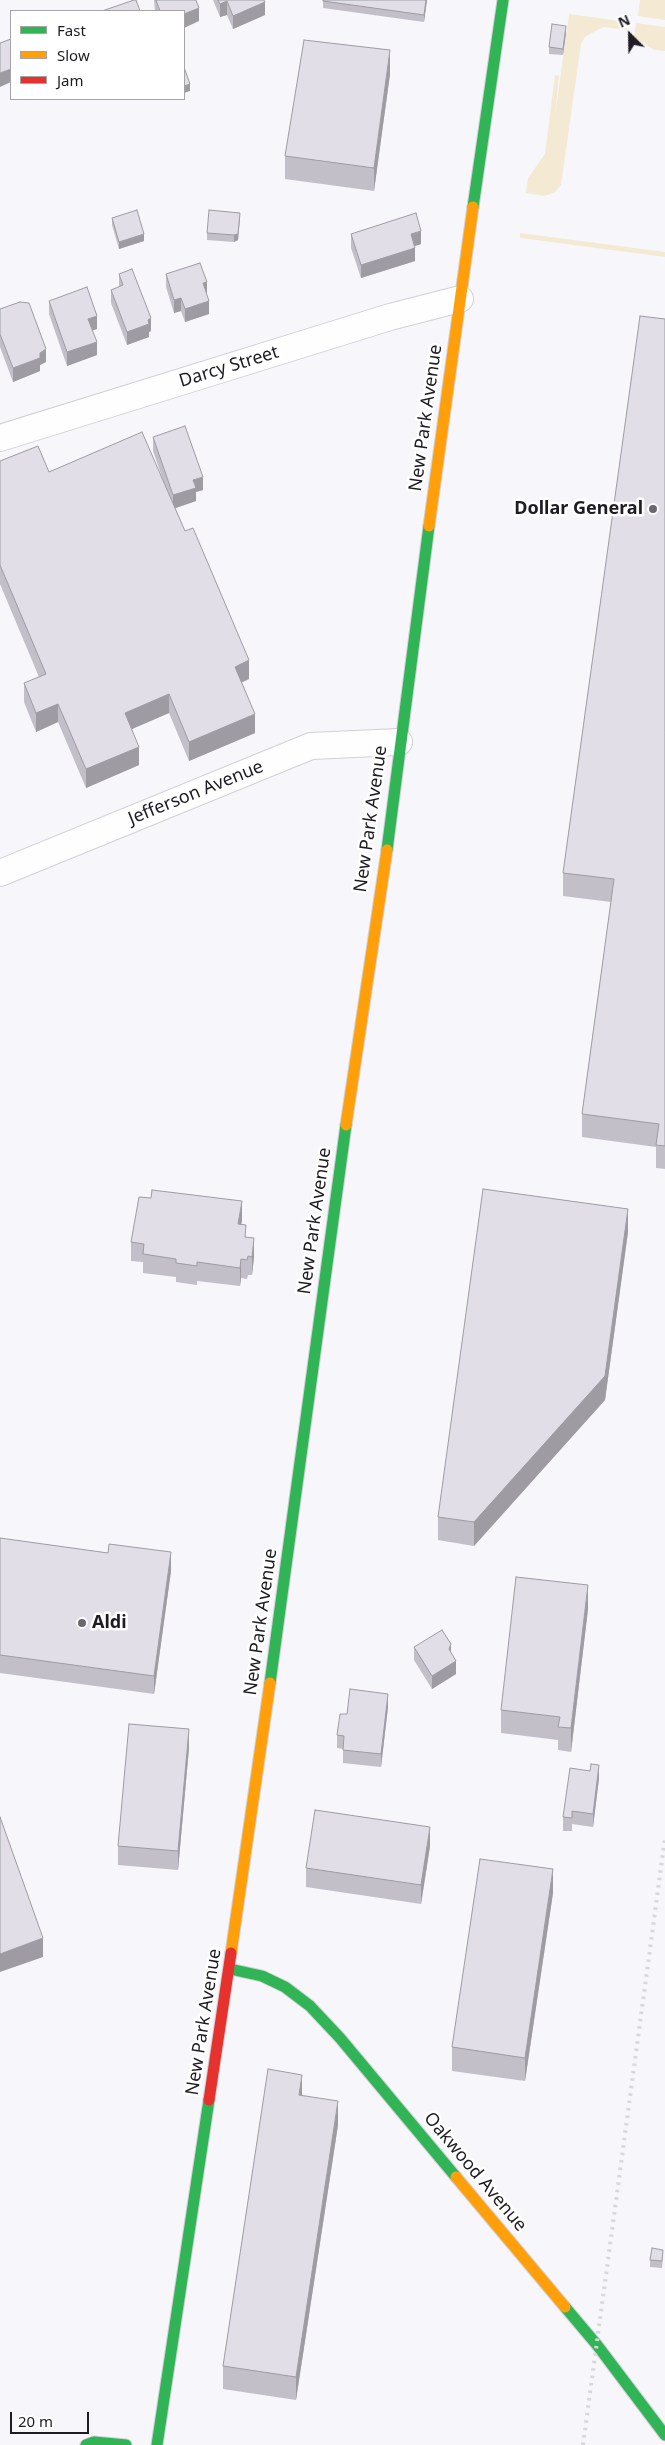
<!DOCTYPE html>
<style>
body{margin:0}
#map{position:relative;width:665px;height:2445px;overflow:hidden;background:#f7f6fb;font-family:"Noto Sans",sans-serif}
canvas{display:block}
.legend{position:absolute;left:10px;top:10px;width:175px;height:90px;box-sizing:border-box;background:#fff;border:1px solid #a5a4a7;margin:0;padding:6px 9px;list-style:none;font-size:15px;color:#1e1c22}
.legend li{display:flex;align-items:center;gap:10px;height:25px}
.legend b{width:25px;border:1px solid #a5a4a7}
.north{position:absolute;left:605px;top:10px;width:50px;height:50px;-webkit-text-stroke:4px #fff;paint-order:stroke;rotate:337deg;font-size:14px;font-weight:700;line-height:20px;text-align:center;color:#1e1c22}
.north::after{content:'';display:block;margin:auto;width:18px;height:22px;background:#1e1c22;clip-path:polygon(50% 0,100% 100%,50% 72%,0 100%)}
.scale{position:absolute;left:10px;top:2412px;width:79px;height:22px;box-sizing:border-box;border:2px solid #1e1c22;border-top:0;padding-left:6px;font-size:15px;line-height:18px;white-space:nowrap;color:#1e1c22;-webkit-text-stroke:4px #fff;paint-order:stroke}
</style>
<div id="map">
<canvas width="665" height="2445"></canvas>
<ul class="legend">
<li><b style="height:6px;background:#30b455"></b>Fast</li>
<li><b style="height:6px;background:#ff9f0a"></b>Slow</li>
<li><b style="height:6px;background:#e5322d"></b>Jam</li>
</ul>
<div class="north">N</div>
<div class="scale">20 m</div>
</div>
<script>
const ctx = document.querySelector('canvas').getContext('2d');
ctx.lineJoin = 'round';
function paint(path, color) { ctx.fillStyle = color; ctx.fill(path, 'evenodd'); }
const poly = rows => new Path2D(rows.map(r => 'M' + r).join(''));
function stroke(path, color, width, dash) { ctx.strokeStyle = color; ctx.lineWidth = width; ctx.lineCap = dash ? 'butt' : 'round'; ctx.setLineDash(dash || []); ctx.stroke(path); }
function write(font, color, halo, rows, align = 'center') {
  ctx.font = font + ' "Noto Sans",sans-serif'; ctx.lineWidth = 5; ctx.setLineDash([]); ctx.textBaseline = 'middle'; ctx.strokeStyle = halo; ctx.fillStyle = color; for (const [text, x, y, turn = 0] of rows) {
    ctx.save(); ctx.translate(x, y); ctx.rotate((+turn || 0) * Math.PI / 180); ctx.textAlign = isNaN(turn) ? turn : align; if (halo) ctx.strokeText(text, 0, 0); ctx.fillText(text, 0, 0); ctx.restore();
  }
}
const green = poly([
 [640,0,665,0,665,20,638,16],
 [569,14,627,22,627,30,603,27,585,37,581,44,561,185,555,192,545,196,526,193,528,178,545,154,555,75,559,76,555,116],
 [636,23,665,27,665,51,654,50,634,37],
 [520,233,665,252,665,257,520,238]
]);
const street = poly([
 [0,438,390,317,460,299],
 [0,873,311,746,399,742]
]);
const fast = poly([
 [473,207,503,0],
 [387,850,429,526],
 [270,1683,346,1125],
 [230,1969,262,1976,285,1987,310,2006,340,2038,456,2177],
 [565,2307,597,2345,665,2435],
 [86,2445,94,2442,126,2445],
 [157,2445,209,2100]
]);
const slow = poly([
 [429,526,473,207],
 [346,1125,387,850],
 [231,1953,270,1683],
 [456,2177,565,2307]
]);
const jam = poly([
 [209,2100,231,1953]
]);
const rail = poly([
 [583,2445,665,1838]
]);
const wall = poly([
 [154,0,196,0,199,21,184,11,155,11],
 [213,0,264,0,265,15,233,29,227,15,220,17],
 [323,0,427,0,424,22,323,8],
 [566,33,563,55,549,54,549,47],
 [390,74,374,191,285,179,285,156],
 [112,218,144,241,119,249,112,225],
 [240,220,238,240,234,242,207,240,207,233],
 [351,234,421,244,415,246,415,261,361,278,351,248],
 [119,274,151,331,149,332,149,337,127,345,111,303,111,290,119,287],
 [166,274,207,295,209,314,185,322,181,311,174,313,166,287],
 [49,301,97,329,92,330,97,355,67,366,49,314],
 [0,309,46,362,40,365,40,371,13,382,0,347],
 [665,319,665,1169,656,1168,656,1147,582,1137,582,1114,611,902,563,896,563,873],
 [153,437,203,490,196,492,196,501,175,508,249,679,241,683,255,733,189,761,169,713,132,729,139,765,86,788,58,722,36,732,24,702,24,683,39,677,0,584,0,461,49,472,163,480,153,451],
 [242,1220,241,1225,254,1257,252,1275,248,1275,247,1279,241,1278,240,1286,197,1281,197,1285,176,1282,176,1277,143,1273,143,1262,131,1261,131,1242],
 [628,1232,605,1400,474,1546,438,1540,438,1517],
 [0,1538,171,1571,154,1694,0,1673],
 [588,1609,571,1752,558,1750,558,1740,501,1733,501,1710],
 [414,1647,451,1653,456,1674,432,1689,414,1660],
 [388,1707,381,1767,343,1763,343,1749,337,1748,337,1735,347,1714],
 [189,1748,178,1870,118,1865,118,1846],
 [590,1771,599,1778,593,1827,572,1824,572,1831,563,1831,563,1817],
 [430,1846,421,1904,306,1887,306,1868],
 [553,1893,525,2081,452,2071,452,2047],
 [302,2096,338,2125,296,2400,223,2389,223,2366],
 [663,2257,662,2268,650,2267,650,2260]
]);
const shadedWall = poly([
 [426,0,427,0,424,22,424,15],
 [227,1,227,15,220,17,220,4],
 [265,2,265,15,233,29,233,16],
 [199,8,199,21,184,28,184,14],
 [566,26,566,33,563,55,563,49],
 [390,50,390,74,374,191,374,168],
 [11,69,11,82,0,87,0,73],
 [190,84,190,91,184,93,184,86],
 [240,213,238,240,234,242,234,235],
 [421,231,421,244,411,247,411,234],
 [144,234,144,241,119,249,119,242],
 [415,248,415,261,361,278,361,265],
 [207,282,207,295,203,283],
 [181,298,181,311,174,313,174,300],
 [209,301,209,314,185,322,185,309],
 [97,316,97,329,88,332,88,319],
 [151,318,151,331,149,332,149,337,127,345,127,332],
 [97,342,97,355,67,366,67,352],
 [46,349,46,362,40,365,40,371,13,382,13,368],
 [203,477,203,490,196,492,196,501,173,509,173,495,193,480],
 [249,660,249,679,235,685,235,667],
 [169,694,169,713,125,732,125,713],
 [58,704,58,722,36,732,36,713],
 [255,714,255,733,189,761,189,742],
 [139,747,139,765,86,788,86,769],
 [242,1201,242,1220,238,1243,238,1224],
 [628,1209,628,1232,605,1400,474,1546,474,1522],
 [254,1238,254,1257,252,1275,252,1257],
 [241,1259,241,1278,240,1286,240,1268],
 [171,1552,171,1571,154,1694,154,1676],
 [588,1585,588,1609,571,1752,571,1728],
 [451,1644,451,1657,449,1649],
 [456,1661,456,1674,432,1689,432,1676],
 [388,1694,388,1707,381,1767,381,1754],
 [189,1729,189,1748,178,1870,178,1851],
 [599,1765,599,1778,593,1827,593,1814],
 [430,1827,430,1846,421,1904,421,1885],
 [553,1869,553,1893,525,2081,525,2058],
 [43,1938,43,1957,0,1972,0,1954],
 [302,2075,302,2098,299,2095],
 [338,2101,338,2125,296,2400,296,2377]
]);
const building = poly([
 [134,0,136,0,140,11,102,11,134,0],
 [156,0,196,0,199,8,184,14,184,11,160,11,156,0],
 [218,0,264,0,265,2,233,16,227,1,220,4,218,0],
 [323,0,426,0,424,15,323,1,323,0],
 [552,24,566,26,563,49,549,47,552,24],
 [11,39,11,69,0,73,0,43,11,39],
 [304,40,390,50,374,168,285,156,304,40],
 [184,67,190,84,184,86,184,67],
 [137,210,144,234,119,242,112,218,137,210],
 [209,210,240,213,238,234,234,235,207,233,209,210],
 [416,213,421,231,411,234,415,248,361,265,351,234,416,213],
 [200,263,207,282,203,283,209,301,185,309,181,298,174,300,166,274,200,263],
 [132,269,151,318,148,320,149,324,127,332,111,290,123,285,119,274,132,269],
 [87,287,97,316,88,319,97,342,67,352,49,301,87,287],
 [20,302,29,303,46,349,40,353,40,358,13,368,0,334,0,309,20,302],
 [640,316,665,319,665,1146,656,1145,659,1124,582,1114,614,879,563,873,640,316],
 [185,426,203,477,193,480,196,488,173,495,153,437,185,426],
 [142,432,185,531,193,528,249,660,235,667,255,714,189,742,169,694,125,713,139,747,86,769,58,704,36,713,24,683,46,674,0,565,0,461,38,446,49,472,142,432],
 [483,1189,628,1209,605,1376,474,1522,438,1517,483,1189],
 [152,1190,242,1201,238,1224,246,1225,245,1237,254,1238,252,1257,248,1256,247,1260,241,1259,240,1268,197,1262,197,1266,176,1263,176,1259,143,1254,144,1244,131,1242,139,1197,151,1198,152,1190],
 [0,1538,108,1553,109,1544,171,1552,154,1676,0,1655,0,1538],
 [516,1577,588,1585,571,1728,558,1727,560,1717,501,1710,516,1577],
 [442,1630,451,1644,449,1649,456,1661,432,1676,414,1647,442,1630],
 [350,1689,388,1694,381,1754,343,1750,344,1736,337,1735,340,1714,347,1714,350,1689],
 [129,1724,189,1729,178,1851,118,1846,129,1724],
 [591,1764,599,1765,593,1814,572,1811,572,1818,563,1817,570,1768,590,1771,591,1764],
 [315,1810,430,1827,421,1885,306,1868,315,1810],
 [0,1817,43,1938,0,1954,0,1817],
 [480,1859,553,1869,525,2058,452,2047,480,1859],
 [268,2069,302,2075,299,2095,338,2101,296,2377,223,2366,268,2069],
 [652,2248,663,2250,662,2261,650,2260,652,2248]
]);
const markers = [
 [653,509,5,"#6a686e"],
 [82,1623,5,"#6a686e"]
];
const streetNames = [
 ["Darcy Street",229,367,-17],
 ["New Park Avenue",426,418,-82],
 ["Jefferson Avenue",196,793,-22],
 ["New Park Avenue",371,819,-82],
 ["New Park Avenue",315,1221,-82],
 ["New Park Avenue",261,1622,-82],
 ["New Park Avenue",204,2022,-81],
 ["Oakwood Avenue",475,2172,50]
];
const poiNames = [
 ["Dollar General",643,509],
 ["Aldi",92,1623,"left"]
];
paint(green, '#f4ead3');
stroke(street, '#d2d0d6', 28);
stroke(fast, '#d2d0d6', 13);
stroke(slow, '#d2d0d6', 13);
stroke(jam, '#d2d0d6', 13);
stroke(street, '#fefefe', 26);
stroke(fast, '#30b455', 11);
stroke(slow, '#ff9f0a', 11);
stroke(jam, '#e5322d', 11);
stroke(rail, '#d8d7d9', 4, [2.5, 5]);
paint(wall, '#c2bfc8');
paint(shadedWall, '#9e9ba2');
paint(building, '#e1dee8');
stroke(building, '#9e9ba2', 1);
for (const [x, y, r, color] of markers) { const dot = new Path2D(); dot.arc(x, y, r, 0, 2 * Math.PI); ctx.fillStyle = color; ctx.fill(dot); stroke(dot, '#fff', 2); }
write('18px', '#1e1c22', '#fff', streetNames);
write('bold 18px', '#1e1c22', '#fff', poiNames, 'right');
</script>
